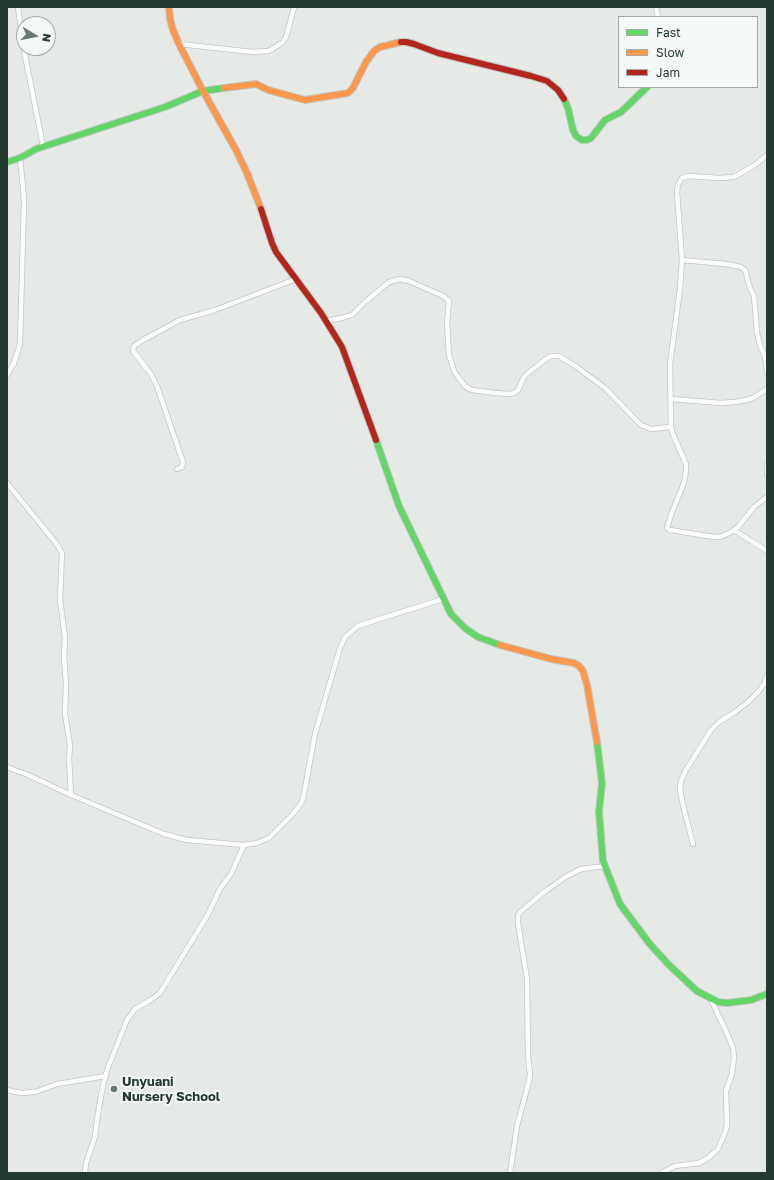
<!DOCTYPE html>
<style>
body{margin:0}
#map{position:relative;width:774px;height:1180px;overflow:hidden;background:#e5eae7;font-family:"Golos Text",sans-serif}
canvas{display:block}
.frame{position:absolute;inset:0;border:8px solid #253b32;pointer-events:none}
.legend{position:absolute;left:618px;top:16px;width:140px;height:72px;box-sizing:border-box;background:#f4f8f6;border:1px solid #a1aca8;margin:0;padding:5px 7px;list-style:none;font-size:12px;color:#253b32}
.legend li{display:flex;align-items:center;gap:8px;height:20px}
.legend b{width:20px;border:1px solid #a1aca8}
.north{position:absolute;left:16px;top:16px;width:40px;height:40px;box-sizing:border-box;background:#f4f8f6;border:1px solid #a1aca8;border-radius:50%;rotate:100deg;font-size:11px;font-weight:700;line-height:16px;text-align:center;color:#253b32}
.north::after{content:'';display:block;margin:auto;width:14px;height:18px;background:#687871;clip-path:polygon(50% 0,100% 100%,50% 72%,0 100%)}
</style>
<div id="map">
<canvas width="774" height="1180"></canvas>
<div class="frame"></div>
<ul class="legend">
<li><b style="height:5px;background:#63d668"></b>Fast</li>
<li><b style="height:5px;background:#ff974d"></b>Slow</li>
<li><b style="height:5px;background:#b3261e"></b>Jam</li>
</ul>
<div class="north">N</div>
</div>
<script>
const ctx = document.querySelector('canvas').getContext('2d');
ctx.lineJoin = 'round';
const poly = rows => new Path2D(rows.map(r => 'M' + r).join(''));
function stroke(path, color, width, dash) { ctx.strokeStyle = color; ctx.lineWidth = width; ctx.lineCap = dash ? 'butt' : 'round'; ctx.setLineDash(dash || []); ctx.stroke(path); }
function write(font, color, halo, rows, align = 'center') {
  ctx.font = font + ' "Golos Text",sans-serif'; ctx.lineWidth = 4; ctx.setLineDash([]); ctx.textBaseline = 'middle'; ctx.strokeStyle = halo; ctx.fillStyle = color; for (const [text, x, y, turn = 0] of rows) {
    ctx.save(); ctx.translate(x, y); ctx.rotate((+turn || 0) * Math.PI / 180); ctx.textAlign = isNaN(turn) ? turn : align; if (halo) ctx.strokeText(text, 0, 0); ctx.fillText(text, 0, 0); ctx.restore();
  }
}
const street = poly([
 [18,7,23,45,43,146],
 [656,7,658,17],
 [179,44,253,52,268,51,274,48,283,42,286,37,288,30,294,7],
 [767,155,755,165,734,177,719,178,688,176,682,178,678,185,677,192,682,260,680,289,670,364,671,427,672,432,686,464,686,471,684,483,671,515,667,528,670,530,707,536,718,537,723,536,731,532,738,527,754,507,767,497],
 [682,260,726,264,741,267,745,270,750,288,754,296,757,332,760,345,765,356,767,372],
 [327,321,346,317,353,314,365,302,389,282,400,279,409,281,443,296,449,301,447,323,449,355,454,371,460,380,466,387,472,390,495,393,509,394,514,393,518,390,524,377,528,373,546,359,551,356,559,356,577,367,606,389,641,425,651,429,671,427],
 [7,375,14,363,20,344,24,202,23,187,20,158],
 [671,399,721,403,735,402,746,400,753,398,767,389],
 [767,465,767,474],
 [177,469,182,467,183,462,157,386,151,374,133,351,134,346,143,340,180,320,215,310,296,279],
 [7,483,56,543,62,553,60,599,65,638,64,656,66,683,65,714,70,745,69,759,71,795],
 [734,530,767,551],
 [7,767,28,775,71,795,164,834,187,840,221,843,244,845,257,843,269,838,292,815,300,805,303,799,315,734,340,648,345,637,358,626,370,622,443,599],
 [693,844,683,805,680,790,681,781,686,770,711,730,719,722,735,712,748,702,759,691,764,684,767,676],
 [7,1090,21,1093,35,1092,57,1084,106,1076],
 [85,1173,86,1163,95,1137,98,1113,103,1085,107,1070,127,1020,135,1009,152,999,160,993,207,916,220,889,231,874,244,845],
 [510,1173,517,1126,529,1081,530,1075,528,1056,527,979,518,923,518,916,520,912,544,892,567,876,581,869,605,866],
 [661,1173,675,1166,699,1163,708,1158,718,1149,725,1133,727,1125,726,1091,732,1074,734,1057,733,1048,729,1038,711,999]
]);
const fast = poly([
 [564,99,568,108,573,130,576,136,582,140,587,140,591,138,605,120,621,112,647,87],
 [7,162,20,158,36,149,165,107,203,91,224,88],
 [376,440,399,506,451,614,466,629,478,637,500,645],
 [597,742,602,783,599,812,603,861,620,904,649,943,669,965,697,991,718,1002,727,1003,751,1000,767,994]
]);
const slow = poly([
 [169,7,170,19,173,30,179,44,203,91,236,150,247,173,261,209],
 [224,88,256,84,268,90,305,100,348,93,353,88,366,62,374,51,380,47,401,42],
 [500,645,551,659,574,663,579,666,583,671,587,685,597,742]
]);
const jam = poly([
 [401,42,406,42,414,44,438,53,531,76,547,81,558,90,564,99],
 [261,209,272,243,276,252,321,313,342,347,376,440]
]);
const markers = [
 [114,1089,4,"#687871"]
];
const poiNames = [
 ["Unyuani",122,1082],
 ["Nursery School",122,1097]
];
stroke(street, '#c2c7c4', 6);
stroke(fast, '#c1c7c4', 8);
stroke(slow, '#c1c7c4', 8);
stroke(jam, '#c1c7c4', 8);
stroke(street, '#fbfcfb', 4.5);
stroke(fast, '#63d668', 6);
stroke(slow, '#ff974d', 6);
stroke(jam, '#b3261e', 6);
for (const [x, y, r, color] of markers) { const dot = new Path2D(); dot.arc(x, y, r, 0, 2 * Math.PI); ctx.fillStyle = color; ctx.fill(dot); stroke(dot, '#f4f8f6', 1.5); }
write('bold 13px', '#253b32', '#f4f8f6', poiNames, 'left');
</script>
